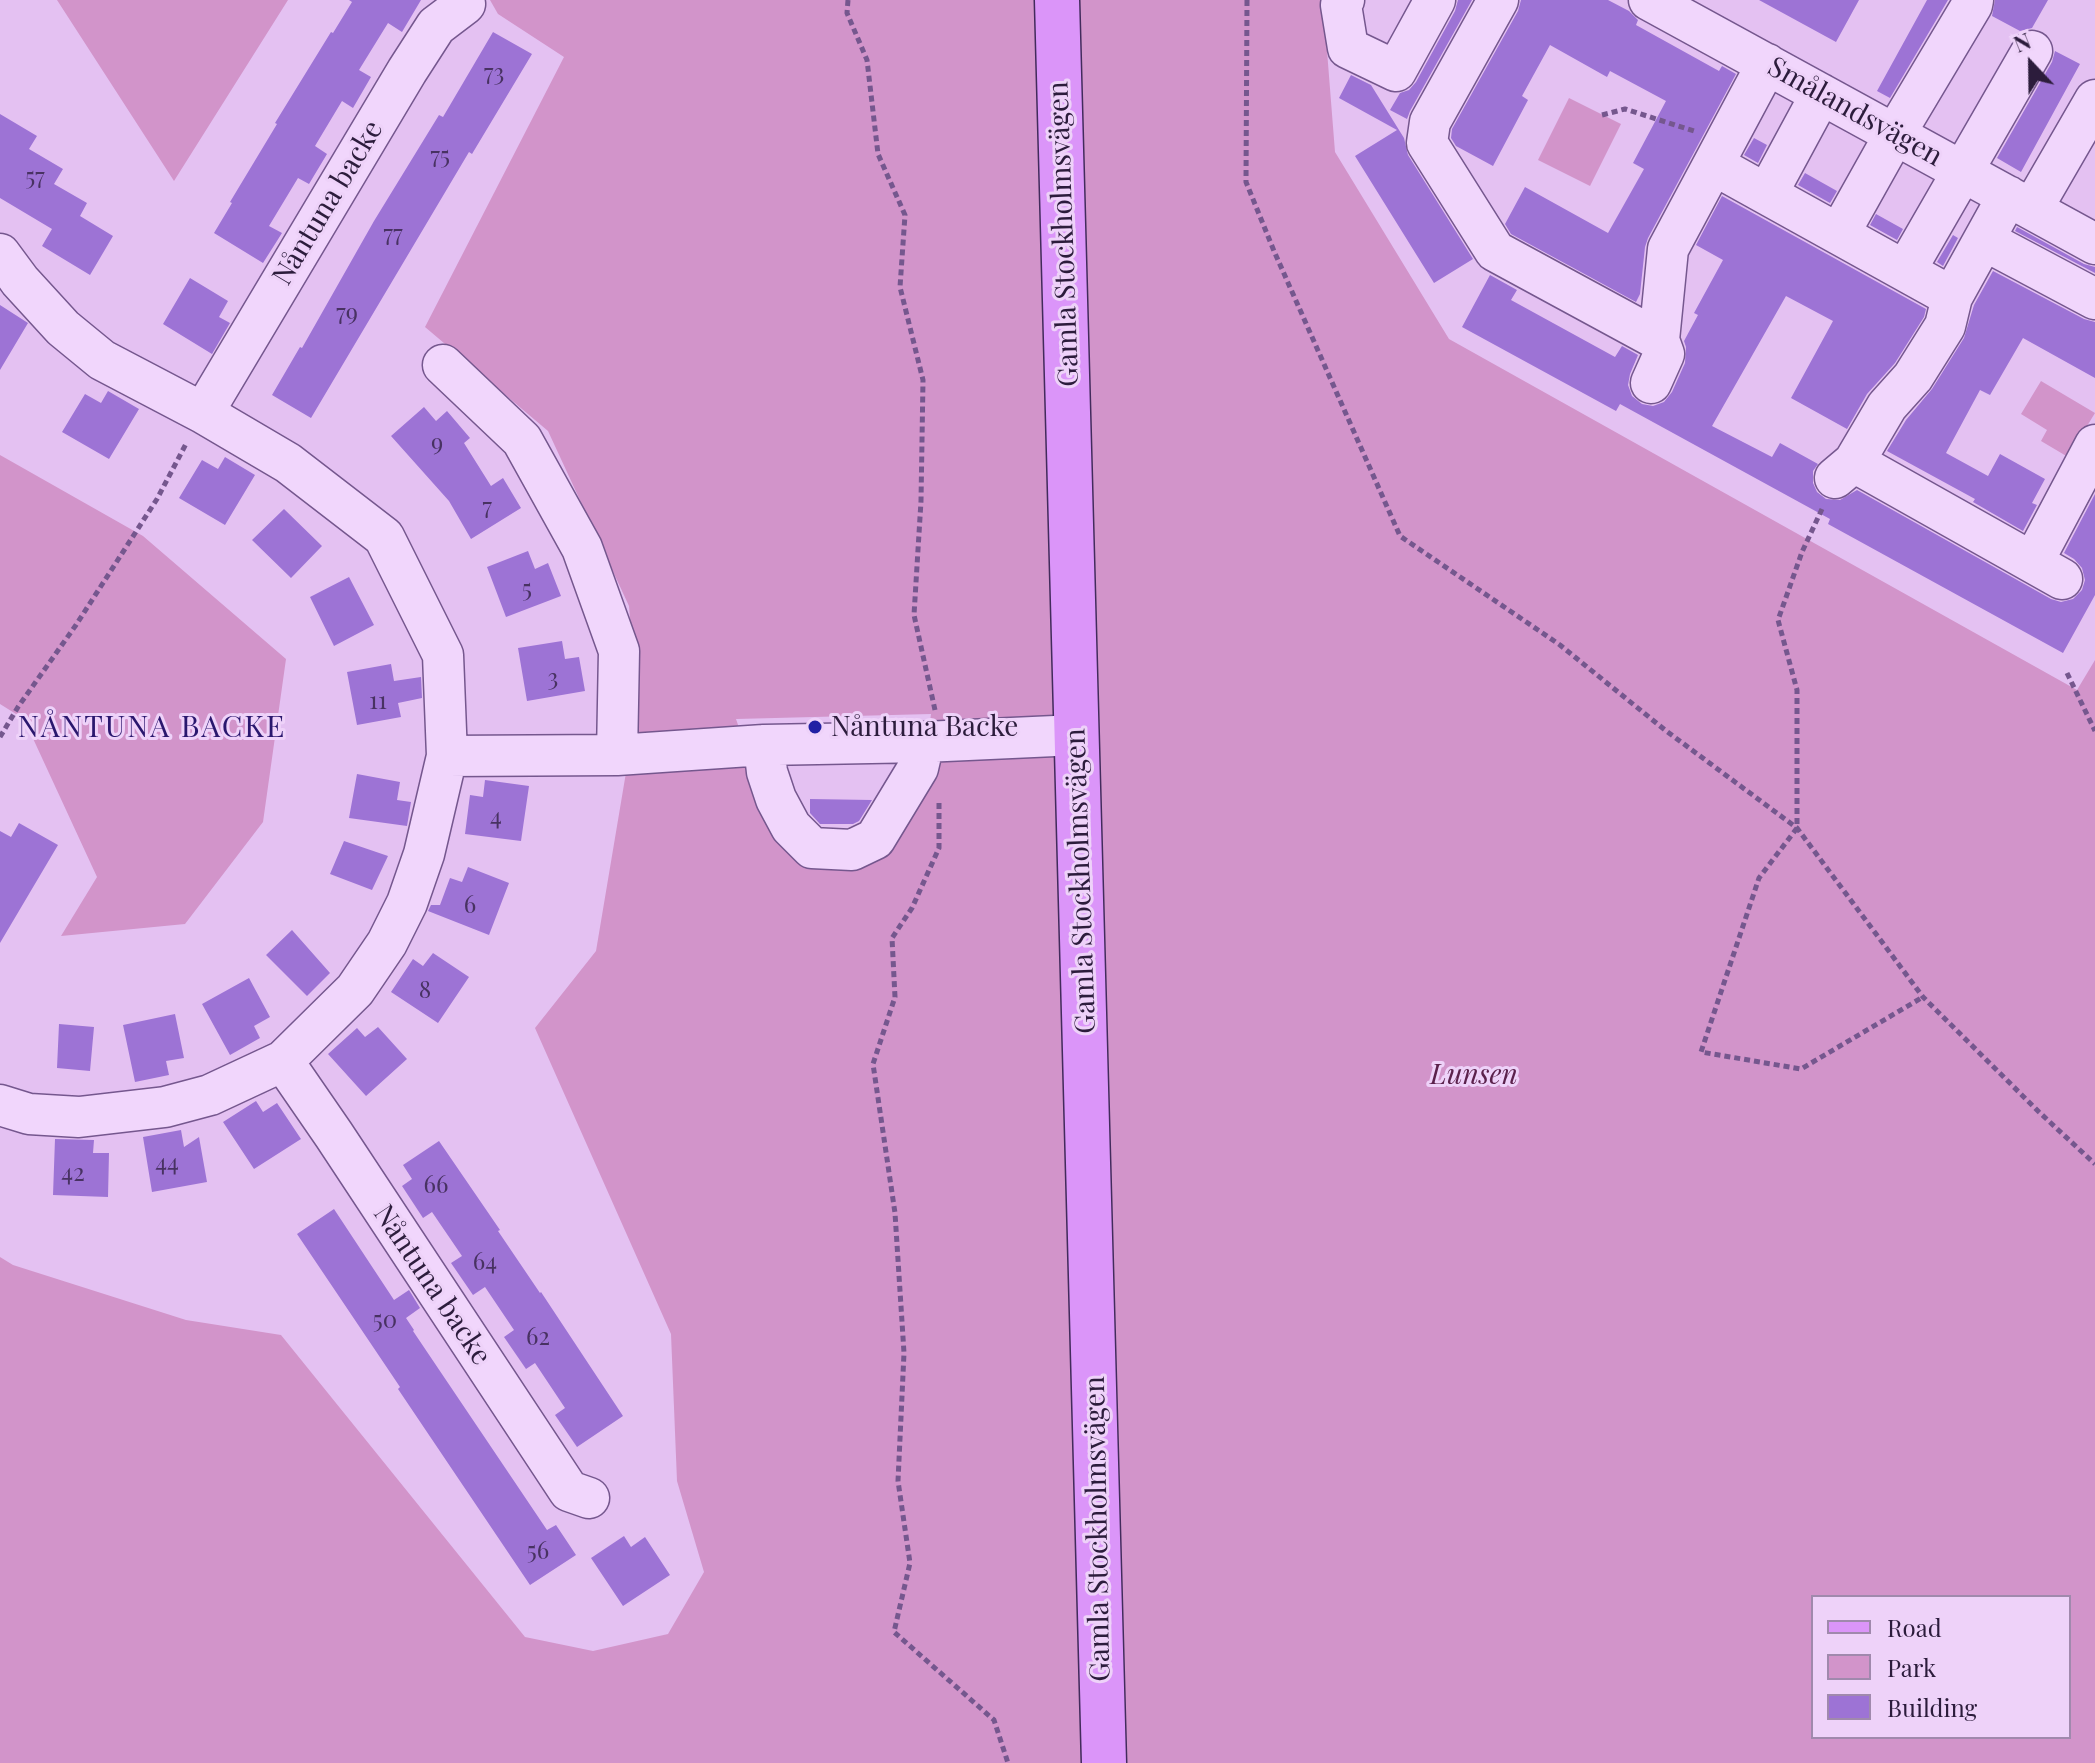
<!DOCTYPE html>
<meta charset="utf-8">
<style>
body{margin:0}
#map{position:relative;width:2095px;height:1763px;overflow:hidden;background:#e4c1f2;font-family:"Playfair Display",serif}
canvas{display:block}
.legend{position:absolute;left:1811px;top:1595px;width:260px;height:144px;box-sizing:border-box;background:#eed2f9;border:2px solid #a089ad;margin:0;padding:10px 14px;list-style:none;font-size:24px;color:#2c1c3c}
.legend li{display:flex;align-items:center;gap:16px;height:40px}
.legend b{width:40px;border:2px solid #a089ad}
.north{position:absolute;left:1991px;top:24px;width:80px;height:80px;-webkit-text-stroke:6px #eed2f9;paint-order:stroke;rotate:338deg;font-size:22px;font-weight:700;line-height:32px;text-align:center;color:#2c1c3c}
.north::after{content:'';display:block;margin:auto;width:28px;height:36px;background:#2c1c3c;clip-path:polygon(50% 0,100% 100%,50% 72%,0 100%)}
</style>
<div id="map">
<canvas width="2095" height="1763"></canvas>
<ul class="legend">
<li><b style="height:10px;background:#db95f9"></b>Road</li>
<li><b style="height:22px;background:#d294ca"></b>Park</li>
<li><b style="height:22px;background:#9d73d5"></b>Building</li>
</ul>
<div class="north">N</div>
</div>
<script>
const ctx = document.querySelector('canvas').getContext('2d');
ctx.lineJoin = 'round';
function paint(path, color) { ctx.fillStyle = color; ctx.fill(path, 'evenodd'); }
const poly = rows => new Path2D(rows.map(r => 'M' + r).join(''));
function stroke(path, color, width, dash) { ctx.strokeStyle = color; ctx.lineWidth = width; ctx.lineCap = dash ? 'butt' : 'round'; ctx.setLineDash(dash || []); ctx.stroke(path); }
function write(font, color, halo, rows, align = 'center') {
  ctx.font = font + ' "Playfair Display",serif'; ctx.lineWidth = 6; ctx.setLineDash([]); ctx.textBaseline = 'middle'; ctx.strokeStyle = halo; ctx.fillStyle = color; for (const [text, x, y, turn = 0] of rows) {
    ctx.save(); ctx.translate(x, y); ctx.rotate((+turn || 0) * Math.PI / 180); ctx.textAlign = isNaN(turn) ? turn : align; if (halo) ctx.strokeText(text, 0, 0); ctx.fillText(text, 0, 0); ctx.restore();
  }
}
const green = poly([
 [57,0,288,0,174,181],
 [490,0,1323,0,1335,152,1449,339,2077,690,2095,660,2095,1763,0,1763,0,1257,13,1265,186,1320,281,1335,525,1637,593,1651,668,1634,704,1572,677,1481,671,1334,535,1028,596,951,637,707,629,606,548,431,425,327,564,57,498,14],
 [931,714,920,794,879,859,855,871,816,869,795,848,761,792,736,719],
 [1813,1597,2069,1597,2069,1737,1813,1737],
 [1569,98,1621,124,1590,186,1538,160],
 [2041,381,2095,413,2068,457,2041,441,2047,430,2021,414],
 [0,455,143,536,286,659,263,822,185,924,61,936,97,877,24,719,0,704]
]);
const building = poly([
 [349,0,421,0,402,32,388,23,359,70,371,77,353,108,342,101,315,146,327,154,309,184,298,178,269,226,282,233,263,263,214,233,232,203,230,202,277,124,275,123,331,32,333,33,352,2],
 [1458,0,1472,0,1410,111,1407,119,1390,110,1400,93,1409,90,1416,82,1455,11],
 [1521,0,1608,0,1629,11,1638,20,1636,25,1719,71,1722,66,1736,74,1648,238,1645,247,1640,294,1636,302,1511,234,1505,224,1525,187,1608,233,1644,169,1633,163,1666,101,1610,71,1607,77,1550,45,1522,96,1528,100,1493,166,1456,146,1451,138,1452,129,1518,11],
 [1759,0,1859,0,1836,42],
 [1927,0,1948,0,1890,98,1877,91],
 [1995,0,2048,0,2032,28,2020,31,1992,16],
 [493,32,532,54,472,154,469,152,311,418,272,395,300,347,302,348,374,221,439,115,443,117],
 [2055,51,2080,64,2021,172,1997,158,2052,62],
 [1351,75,1371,85,1404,138,1408,155,1473,259,1434,283,1355,156,1397,130,1339,98],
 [0,114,37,136,29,149,63,169,54,184,87,203,80,216,113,236,90,275,42,246,52,229,0,198],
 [1754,138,1767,145,1758,163,1744,155],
 [1805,173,1837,191,1830,203,1798,185],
 [1722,196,1926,309,1924,317,1895,363,1867,394,1847,429,1791,398,1833,321,1786,296,1712,426,1772,457,1780,443,1818,464,1813,471,1813,483,1817,492,1826,499,1840,500,1857,490,2051,599,2061,602,2073,599,2082,590,2085,580,2082,568,2074,559,2064,553,2095,494,2095,595,2063,653,1828,524,1830,519,1620,404,1616,411,1462,327,1490,275,1517,290,1511,300,1615,357,1622,346,1638,355,1630,374,1628,385,1632,396,1642,404,1653,406,1664,402,1672,392,1685,363,1686,347,1684,341,1698,315,1694,313,1723,260,1696,245],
 [1876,214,1903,229,1897,240,1870,225],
 [2017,227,2084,264,2095,267,2095,273,2015,231],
 [1953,235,1958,238,1943,266,1937,262],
 [1993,271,2084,319,2095,322,2095,378,2023,338,1990,395,1980,390,1946,453,1988,476,2000,454,2045,479,2032,503,2037,505,2023,531,1973,502,1975,499,1887,451,1906,420,1932,389,1964,338,1974,305],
 [190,278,228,301,219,317,230,323,212,354,163,324],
 [0,305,28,323,0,370],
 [108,391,139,409,109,459,62,432,85,394,101,403],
 [424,407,436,421,447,411,470,438,464,443,491,486,503,478,521,508,471,539,449,501,391,436],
 [225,457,255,475,225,525,179,498,202,460,218,469],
 [284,509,322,546,291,578,252,540],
 [528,551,535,569,548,563,561,596,506,617,487,567],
 [349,577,374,625,334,646,310,597],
 [562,641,565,659,579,657,585,691,527,701,518,648],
 [391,664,394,681,421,677,422,698,398,703,401,717,357,725,347,672],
 [357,774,400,782,397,800,411,802,407,826,349,818],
 [485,780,529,786,521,841,465,834,470,795,483,797],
 [810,799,872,800,859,821,853,824,820,824,810,813],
 [19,823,58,845,0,943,0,831,11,837],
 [344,841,388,856,372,890,330,874],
 [468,867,509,883,489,935,428,911,431,905,440,905,450,878,462,882],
 [292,930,330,973,307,996,266,955],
 [433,953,469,977,438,1023,391,992,413,959,423,966],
 [249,978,270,1017,254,1026,260,1038,230,1055,202,1004],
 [175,1014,184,1058,166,1061,169,1075,135,1082,123,1025],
 [59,1024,94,1027,90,1071,57,1068],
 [378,1027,407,1059,366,1096,328,1054,357,1028,365,1037],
 [256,1101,263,1112,277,1103,301,1139,254,1169,223,1122],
 [181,1130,184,1147,199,1137,207,1182,152,1192,143,1137],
 [55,1139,94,1140,93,1153,109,1153,108,1197,53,1195],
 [439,1141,500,1230,498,1231,540,1293,541,1292,623,1416,577,1447,555,1415,565,1408,535,1363,526,1369,504,1337,514,1330,485,1287,473,1295,451,1263,462,1256,432,1212,423,1218,402,1186,412,1179,403,1165],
 [334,1209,394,1300,409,1290,420,1308,406,1318,414,1330,413,1331,547,1530,556,1525,576,1555,530,1585,398,1389,400,1387,297,1234],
 [624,1536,631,1547,645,1537,670,1575,623,1606,591,1558]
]);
const path = poly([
 [848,0,847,13,867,60,878,154,905,215,900,287,923,380,921,501,914,615,935,710],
 [1247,0,1246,182,1274,251,1400,536,1560,645,1665,730,1797,828,1923,997,2039,1112,2095,1164],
 [1602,115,1625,109,1694,131],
 [1822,509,1802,552,1778,620,1797,690,1797,828,1759,878,1701,1052,1801,1069,1923,997],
 [2067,673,2095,731],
 [0,737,18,707,76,625,157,499,187,442],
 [939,803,939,848,912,908,892,938,895,997,873,1064,895,1213,904,1353,898,1481,910,1563,894,1632,994,1720,1008,1763]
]);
const minor = poly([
 [1344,0,1341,5,1348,48,1396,71,1435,0],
 [1498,0,1430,122,1427,143,1495,251,1659,340],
 [1649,0,2095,244],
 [1714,165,1952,297],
 [1767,194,1821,94],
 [2032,209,2095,100],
 [1839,234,1895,134,1972,5,1973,0],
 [1984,240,2095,299],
 [0,254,20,281,63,328,102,360,203,413,288,463,384,537,443,655,447,756,424,854,407,903,387,943,355,990,283,1061,210,1095,165,1107,79,1117,29,1114,0,1105],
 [1915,254,2032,51],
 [443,365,522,440,582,548,619,651,617,755],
 [1651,383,1664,354,1659,340,1668,249,1767,64],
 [203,413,407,71,436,26,465,4],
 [1854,462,2062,579],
 [1835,478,1854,462,1887,406,1913,377,1945,326,1952,297,2008,196],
 [2033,562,2095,445],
 [764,745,767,772,776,799,791,827,812,848,852,850,875,839,918,768,924,742],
 [447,756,617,755,764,745,924,742,1077,735],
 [283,1061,334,1135,569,1491,589,1498]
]);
const major = poly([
 [1057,0,1104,1763]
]);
const markers = [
 [815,727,8,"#2120a4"]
];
const numberNames = [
 ["73",494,74],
 ["75",440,157],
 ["57",35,178],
 ["77",393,235],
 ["79",347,314],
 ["9",437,444],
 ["7",487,508],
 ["5",527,590],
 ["3",553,679],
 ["11",378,702],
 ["4",496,818],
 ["6",470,906],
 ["8",425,991],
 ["44",167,1164],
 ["42",73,1174],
 ["66",436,1186],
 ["64",485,1263],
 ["50",385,1321],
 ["62",538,1338],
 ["56",538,1552]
];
const streetNames = [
 ["Smålandsvägen",1855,112,29],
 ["Nåntuna backe",328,203,-59],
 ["Gamla Stockholmsvägen",1064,234,-92],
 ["Gamla Stockholmsvägen",1081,881,-92],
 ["Nåntuna backe",432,1285,56],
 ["Gamla Stockholmsvägen",1098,1529,-91]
];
const poiNames = [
 ["Nåntuna Backe",831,727]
];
const parkNames = [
 ["Lunsen",1474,1075]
];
const neighbourhoodNames = [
 ["NÅNTUNA BACKE",152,728]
];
paint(green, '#d294ca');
paint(building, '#9d73d5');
stroke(minor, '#75578e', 43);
stroke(major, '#422b5c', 47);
stroke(path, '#75578e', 5, [6, 4]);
stroke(minor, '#f1d6fc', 40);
stroke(major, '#db95f9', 44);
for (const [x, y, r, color] of markers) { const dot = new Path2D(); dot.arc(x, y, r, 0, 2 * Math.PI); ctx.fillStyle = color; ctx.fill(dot); stroke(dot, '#eed2f9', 3); }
write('24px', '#483262', null, numberNames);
write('28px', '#2c1c3c', '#eed2f9', streetNames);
write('28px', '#2c1c3c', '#eed2f9', poiNames, 'left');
write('italic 28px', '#5b214c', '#eed2f9', parkNames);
ctx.letterSpacing = '2px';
write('30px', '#2a176e', '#eed2f9', neighbourhoodNames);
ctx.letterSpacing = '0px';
</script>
